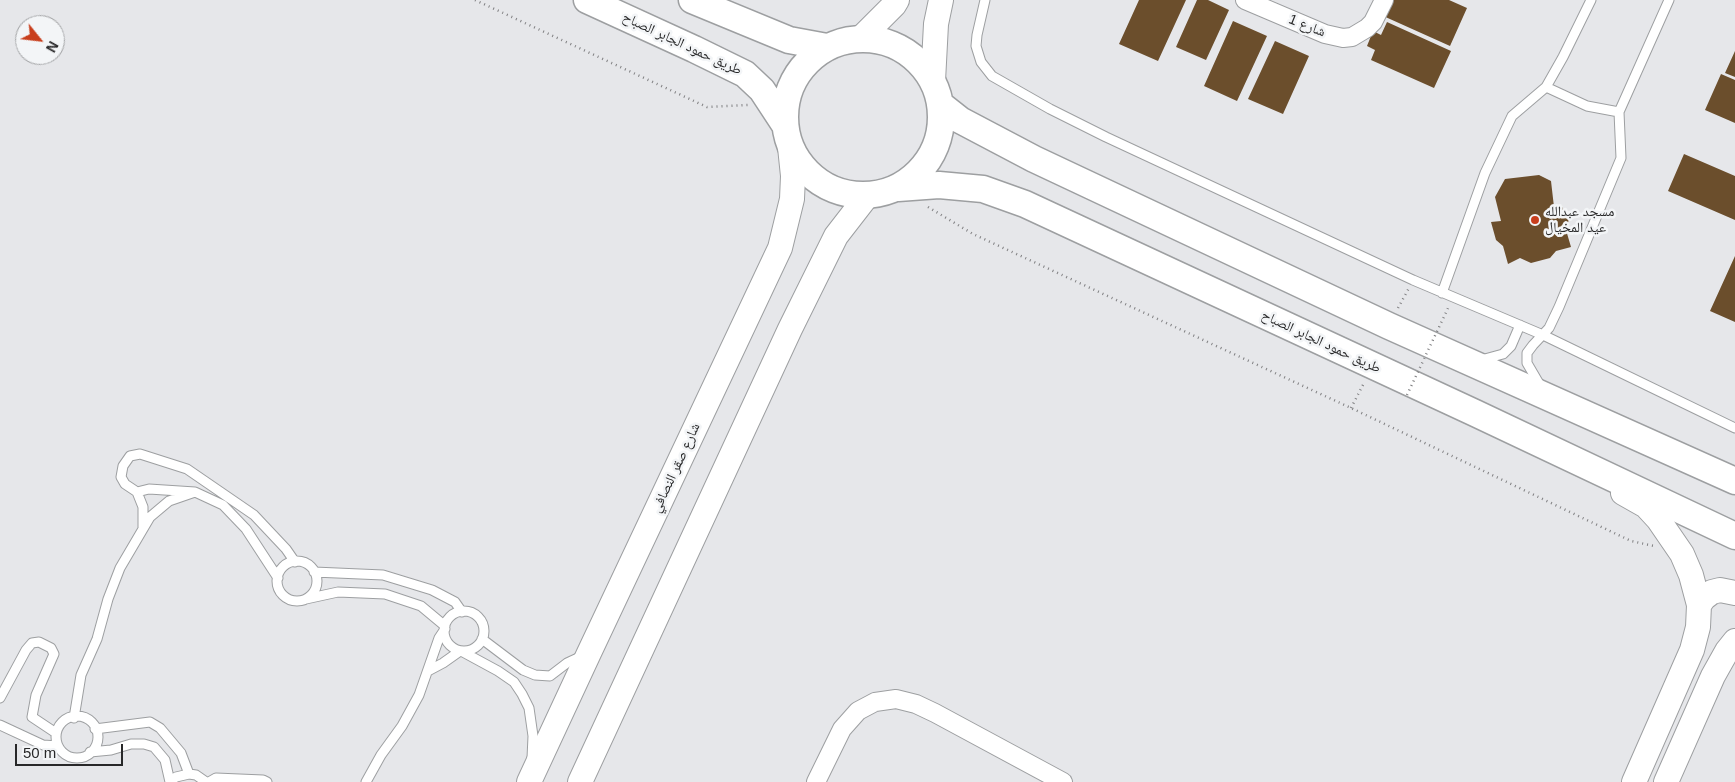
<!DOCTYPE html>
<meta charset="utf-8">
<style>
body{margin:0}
#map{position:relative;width:1735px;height:782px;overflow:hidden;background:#e6e7ea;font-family:Helvetica,sans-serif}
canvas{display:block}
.north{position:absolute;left:15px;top:15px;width:50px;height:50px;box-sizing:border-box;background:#f3f5f7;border:1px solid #a2a3a5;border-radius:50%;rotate:119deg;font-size:14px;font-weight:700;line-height:20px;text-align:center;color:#282829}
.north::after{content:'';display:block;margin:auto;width:18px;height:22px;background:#c83e1c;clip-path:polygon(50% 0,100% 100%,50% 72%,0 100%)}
.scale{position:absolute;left:15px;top:744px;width:108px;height:22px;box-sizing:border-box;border:2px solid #282829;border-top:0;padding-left:6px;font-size:15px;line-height:18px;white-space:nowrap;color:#282829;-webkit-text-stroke:4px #f3f5f7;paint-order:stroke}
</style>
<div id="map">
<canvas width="1735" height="782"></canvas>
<div class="north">N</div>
<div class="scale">50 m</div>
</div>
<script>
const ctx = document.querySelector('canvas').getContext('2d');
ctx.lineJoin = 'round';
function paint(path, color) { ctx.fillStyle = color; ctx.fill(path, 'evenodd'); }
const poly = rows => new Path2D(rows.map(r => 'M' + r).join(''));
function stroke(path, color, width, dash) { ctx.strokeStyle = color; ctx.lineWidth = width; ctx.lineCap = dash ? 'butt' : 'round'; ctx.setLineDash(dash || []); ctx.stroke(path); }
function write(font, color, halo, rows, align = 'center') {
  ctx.font = font + ' Helvetica,"Noto Naskh Arabic",sans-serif'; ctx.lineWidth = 5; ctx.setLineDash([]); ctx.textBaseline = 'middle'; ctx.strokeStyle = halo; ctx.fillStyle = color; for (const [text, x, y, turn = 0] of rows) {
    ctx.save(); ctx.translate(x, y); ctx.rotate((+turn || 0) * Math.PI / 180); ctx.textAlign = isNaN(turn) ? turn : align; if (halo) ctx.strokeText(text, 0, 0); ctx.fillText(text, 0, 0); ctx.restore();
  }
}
const building = poly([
 [1139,0,1186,0,1158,61,1119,44],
 [1197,0,1208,0,1229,10,1206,60,1176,47],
 [1387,0,1449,0,1467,8,1450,46,1381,15],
 [1233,21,1267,36,1237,101,1204,86],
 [1387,22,1451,51,1434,88,1371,60,1375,50,1367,46,1373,31,1381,35],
 [1275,41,1309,56,1283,114,1248,99],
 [1735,51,1735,77,1725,73],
 [1721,74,1735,80,1735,123,1705,110],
 [1684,154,1735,176,1735,220,1668,191],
 [1539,175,1551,181,1554,207,1561,205,1569,219,1566,230,1571,247,1556,251,1550,258,1531,263,1520,258,1508,264,1503,246,1496,240,1491,222,1501,221,1495,197,1505,179],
 [1735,256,1735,322,1710,311]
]);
const path = poly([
 [475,0,707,107,749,105],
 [928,207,973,234,1351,408,1631,541,1654,546],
 [1398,308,1409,288],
 [1351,408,1364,383]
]);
const lane = poly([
 [985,0,977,35,976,46,981,62,992,76,1050,109,1106,137,1413,280,1543,335,1735,428],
 [1546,87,1587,106,1619,112],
 [1442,293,1485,173,1512,116,1546,87,1563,57,1591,0],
 [1481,360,1503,354,1511,346,1520,325],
 [1541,387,1527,363,1527,353,1533,345,1549,328,1559,307,1621,158,1619,112,1669,0],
 [137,492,149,489,195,492,223,505,246,529,278,578],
 [143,527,143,507,137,492,125,484,121,477,123,466,130,456,140,454,187,469,254,515,286,549,295,562],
 '277 581a20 20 0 1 1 40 0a20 20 0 1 1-40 0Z',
 [314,572,383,575,432,590,455,602,462,612],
 [306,599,338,592,385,594,421,606,445,626],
 '444 631a20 20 0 1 1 40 0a20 20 0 1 1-40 0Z',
 [482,639,523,670,535,675,550,676,567,663,582,656],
 [463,652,498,671,514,682,522,694,529,708,533,736,532,758],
 [428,671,443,663,460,651],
 [0,698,26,650,32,643,39,642,51,648,54,654,36,695,32,717,56,733],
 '56 737a21 21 0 1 1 42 0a21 21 0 1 1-42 0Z',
 [74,718,81,675,97,639,108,599,120,568,150,517,169,501,195,492],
 [0,725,43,745,58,746],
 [95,729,150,722,160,728,181,753,189,774],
 [90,752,111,750,131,744,144,744,154,747,165,760,170,782],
 [170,782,176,777,189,774,196,775,206,782],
 [209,782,216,778,263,780,267,782],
 [366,782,381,755,402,726,419,695,439,638,445,629]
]);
const street = poly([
 [1245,0,1325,34,1343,38,1352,37,1367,28,1373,22,1384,0],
 [816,782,842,729,858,711,875,702,896,699,916,704,935,713,1063,782]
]);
const secondary = poly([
 [861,38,894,5,897,0],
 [933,81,936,24,941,0],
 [1623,493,1646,506,1658,519,1682,554,1691,575,1699,605,1698,627,1692,650,1634,782],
 [1699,605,1704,598,1712,592,1720,590,1735,593],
 [529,782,589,653,780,248,792,199,793,176,790,147],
 [580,782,790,329,836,236,867,196],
 [1666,782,1713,676,1727,651,1735,641]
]);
const primary = poly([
 [587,0,694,49,745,74,762,90,785,125],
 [692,0,789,40,827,47],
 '785 117a78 78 0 1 1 156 0a78 78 0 1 1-156 0Z',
 [941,105,960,120,1034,159,1389,326,1735,481],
 [898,188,939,185,983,189,1025,204,1475,413,1735,536]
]);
const pathBridge = poly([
 [1407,395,1449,306]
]);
const markers = [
 [1535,220,5,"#c83e1c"]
];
const streetNames = [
 ["شارع 1",1307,26,22],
 ["طريق حمود الجابر الصباح",682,44,25],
 ["طريق حمود الجابر الصباح",1321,342,25],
 ["شارع صقر النصافي",676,468,-65]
];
const poiNames = [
 ["مسجد عبدالله",1545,212],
 ["عيد المخيال",1545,228]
];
paint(building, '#6b4e2c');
stroke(lane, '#9d9fa1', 11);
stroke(street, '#9d9fa1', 20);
stroke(secondary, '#9d9fa1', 26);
stroke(primary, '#9d9fa1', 29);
stroke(path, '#818183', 2.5, [1, 4]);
stroke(lane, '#fff', 9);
stroke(street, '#fff', 18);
stroke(secondary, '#fff', 24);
stroke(primary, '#fff', 26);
stroke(pathBridge, '#818183', 2.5, [1, 4]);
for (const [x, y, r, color] of markers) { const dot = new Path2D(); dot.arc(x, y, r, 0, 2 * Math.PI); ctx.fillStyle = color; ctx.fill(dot); stroke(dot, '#f3f5f7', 2); }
write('14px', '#282829', '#f3f5f7', streetNames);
write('14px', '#282829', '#f3f5f7', poiNames, 'left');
</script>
